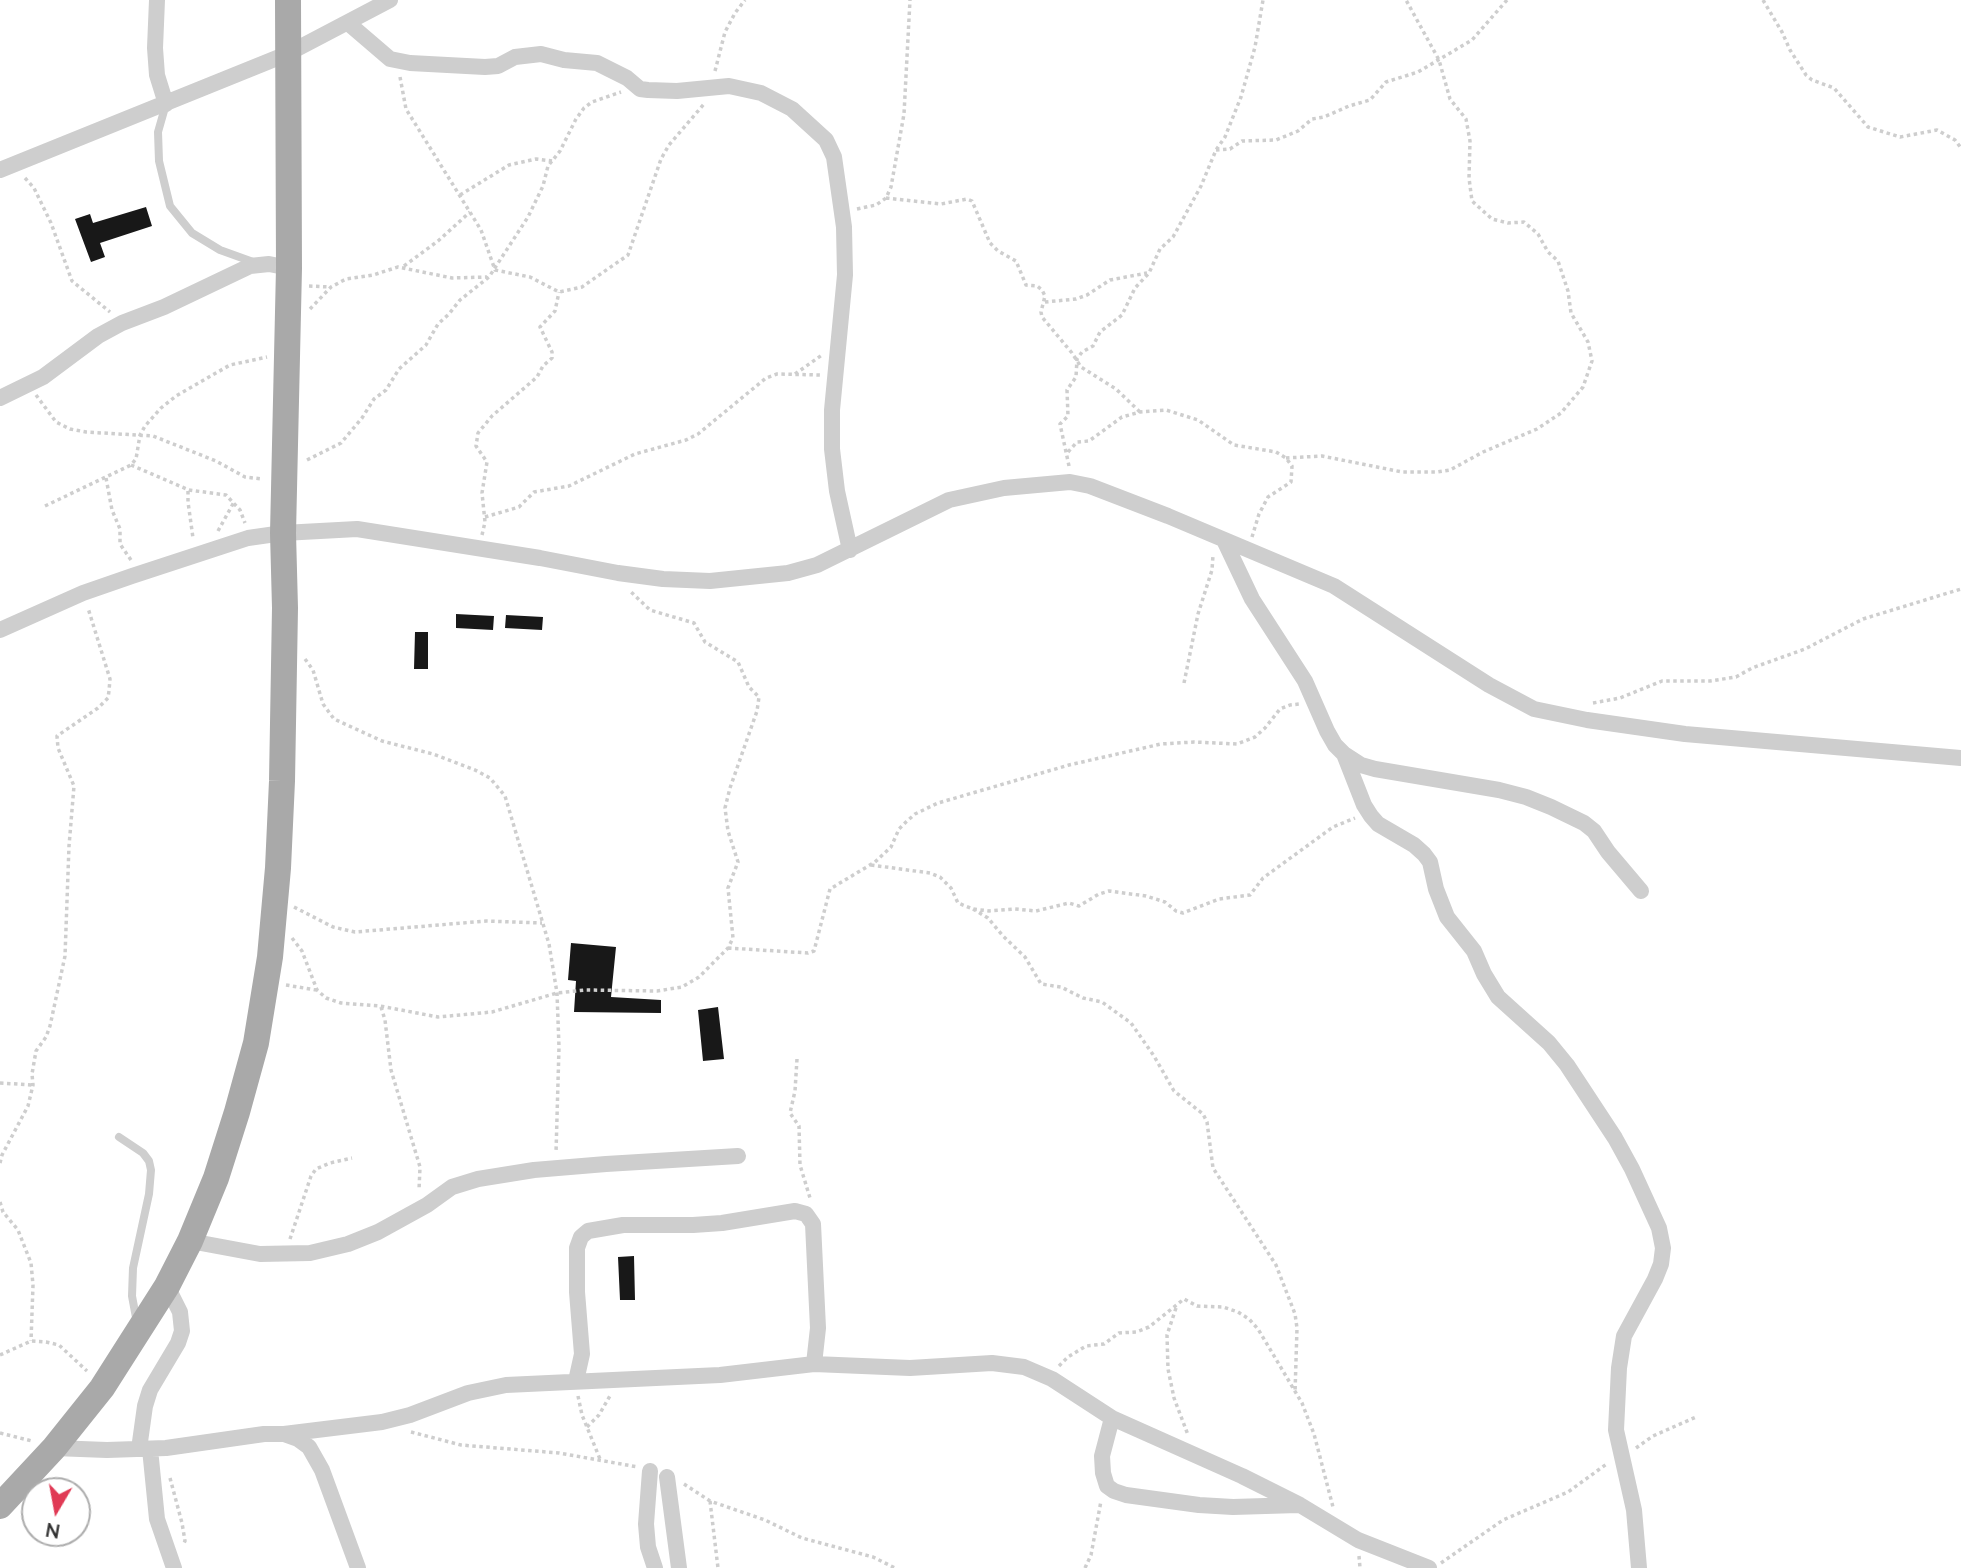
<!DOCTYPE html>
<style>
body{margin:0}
#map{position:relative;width:1961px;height:1568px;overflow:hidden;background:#fff;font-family:Mulish,sans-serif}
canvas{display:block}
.north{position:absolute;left:21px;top:1477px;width:70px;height:70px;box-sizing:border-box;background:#fff;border:2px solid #adadad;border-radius:50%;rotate:190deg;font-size:19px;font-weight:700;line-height:28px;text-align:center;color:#313131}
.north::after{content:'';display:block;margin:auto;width:24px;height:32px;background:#e03a55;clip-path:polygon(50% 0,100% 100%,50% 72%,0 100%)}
</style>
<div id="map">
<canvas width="1961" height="1568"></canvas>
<div class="north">N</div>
</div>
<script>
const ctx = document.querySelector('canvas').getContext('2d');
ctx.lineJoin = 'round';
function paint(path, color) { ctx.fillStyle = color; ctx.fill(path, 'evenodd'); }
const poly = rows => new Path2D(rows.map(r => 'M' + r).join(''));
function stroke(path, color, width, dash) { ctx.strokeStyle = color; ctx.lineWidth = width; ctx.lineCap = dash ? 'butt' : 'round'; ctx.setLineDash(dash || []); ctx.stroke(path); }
const building = poly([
 [146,207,152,226,100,243,105,257,91,262,75,219,90,214,93,223],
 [456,614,494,616,493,630,456,628],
 [506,615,543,617,542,630,505,628],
 [415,632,428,632,428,669,414,669],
 [571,943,616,947,611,997,661,1000,661,1013,574,1012,576,981,568,980],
 [718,1007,724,1059,703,1061,698,1010],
 [634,1256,635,1300,620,1300,618,1257]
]);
const path = poly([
 [1763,0,1782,32,1790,50,1806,75,1812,80,1834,88,1868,127,1900,137,1937,130,1955,140,1961,148],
 [715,71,725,32,735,13,745,0],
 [400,77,406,109,481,230,495,270,530,277,559,292,582,287,628,255,661,159,669,145,704,104],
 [1216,150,1230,149,1242,141,1276,140,1298,131,1312,119,1324,117,1349,106,1370,100,1386,82,1418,72,1472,40,1507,0],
 [25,178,34,188,51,223,72,281,110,312],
 [460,195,509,165,536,159,552,161],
 [886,198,941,204,967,199,972,201,990,243,998,251,1016,261,1026,285,1037,286,1042,290,1045,296,1041,312,1042,317,1072,353,1081,367,1116,389,1140,412],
 [857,209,876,205,886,198,891,187,904,114,910,0],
 [404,266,438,241,470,212],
 [309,286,331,287],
 [1045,302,1076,299,1087,295,1110,280,1147,273],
 [310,309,331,287,346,279,373,275,398,267,452,278,487,277],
 [795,374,822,355],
 [36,395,56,422,70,429,86,432,153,436,216,461,245,477,262,479],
 [1068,452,1077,442,1089,441,1122,417,1140,412,1166,410,1198,420,1234,445,1276,452,1286,458,1292,466,1291,482,1268,497,1259,514,1252,537],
 [1286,458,1322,456,1402,472,1437,472,1450,470,1483,452,1537,429,1561,413,1583,387,1592,361,1588,342,1571,313,1568,291,1558,261,1548,252,1538,234,1524,222,1508,223,1492,219,1472,201,1469,178,1470,141,1466,119,1450,99,1439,60,1406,0],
 [307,460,341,443,362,418,374,399,386,390,399,369,426,345,438,324,449,314,460,300,489,277,528,217,543,186,548,166,560,151,576,119,584,108,592,102,621,92],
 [131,465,189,490,226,495,240,510,245,523],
 [1069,466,1060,424,1068,416,1067,390,1076,377,1077,359,1082,352,1093,346,1100,332,1122,315,1135,288,1149,273,1160,249,1173,237,1201,186,1216,150,1225,137,1241,97,1255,47,1263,0],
 [106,478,112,510,120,529,120,544,131,560],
 [188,491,188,502,193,538],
 [45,506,131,465,136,459,140,435,145,426,161,408,176,396,230,365,267,357],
 [485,517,519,507,534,492,569,486,635,454,686,440,698,434,766,378,777,374,820,375],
 [218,531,234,502],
 [482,535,485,522,482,493,487,462,476,446,478,433,492,416,537,377,543,366,552,358,552,352,540,327,555,311,559,292],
 [305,659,313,670,323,704,334,719,382,741,433,754,475,770,490,778,505,796,549,944,557,993,559,1047,556,1153],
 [1184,683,1198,614,1212,570,1213,555],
 [1593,703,1620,698,1662,681,1710,681,1736,677,1752,668,1805,649,1863,619,1961,589],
 [871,865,930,873,940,877,951,888,958,903,973,909,989,911,1015,909,1036,911,1069,903,1079,906,1099,894,1109,891,1146,896,1165,902,1176,911,1183,913,1219,899,1250,895,1263,878,1333,827,1355,818],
 [294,907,333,927,355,932,486,921,542,923],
 [973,909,988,918,1003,936,1025,957,1041,984,1061,987,1083,998,1102,1002,1131,1023,1154,1056,1174,1091,1203,1114,1207,1122,1213,1168,1276,1265,1295,1314,1297,1328,1295,1393],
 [292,938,302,951,317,990,326,998,341,1003,380,1006,438,1017,492,1012,557,993,585,990,657,991,682,987,699,977,728,948,733,938,728,888,738,862,728,831,725,808,730,788,757,711,759,697,749,687,738,662,705,642,694,623,650,610,629,590],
 [728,948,808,953,814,951,830,889,875,862,891,847,899,829,906,822,915,814,938,803,1069,765,1161,744,1194,742,1237,744,1255,737,1265,728,1280,709,1290,705,1299,704],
 [286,985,316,990],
 [381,1007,385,1020,391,1070,420,1167,419,1190],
 [797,1059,795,1091,790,1113,799,1126,800,1165,810,1198],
 [0,1083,33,1085],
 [0,1163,2,1155,28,1106,33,1085,32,1074,36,1051,46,1037,50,1026,65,956,69,846,74,786,58,748,57,736,98,708,108,698,109,691,110,679,88,608],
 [0,1202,3,1212,18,1230,31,1263,33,1285,31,1341],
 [290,1239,311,1176,316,1169,330,1163,352,1158],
 [1176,1308,1167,1335,1168,1369,1174,1398,1188,1435],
 [0,1355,31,1341,46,1342,59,1345,87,1371],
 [1059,1366,1068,1357,1086,1346,1104,1344,1119,1333,1136,1332,1149,1327,1184,1299,1197,1306,1223,1307,1238,1312,1249,1319,1258,1329,1302,1403,1314,1434,1333,1507],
 [578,1396,582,1415,600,1459],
 [587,1427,599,1415,611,1394],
 [411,1432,461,1445,559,1453,638,1467],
 [0,1433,32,1441],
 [1636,1448,1653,1436,1696,1417],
 [170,1478,182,1523,185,1541,183,1545],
 [684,1484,710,1501,765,1520,802,1538,873,1557,895,1568],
 [710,1501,718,1568],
 [1359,1556,1360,1568],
 [1441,1563,1503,1520,1568,1492,1608,1463],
 [1085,1568,1091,1555,1101,1501]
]);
const lane = poly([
 [166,104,158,132,159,161,170,206,192,233,220,250,256,263],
 [119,1137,143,1153,149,1161,151,1170,149,1194,133,1268,132,1296,137,1323]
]);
const street = poly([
 [157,0,155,48,157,75,166,104],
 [348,23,390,59,410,63,485,67,498,66,515,57,541,54,564,60,597,63,627,78,640,89,648,90,677,91,729,86,761,93,792,109,826,140,834,157,844,227,845,275,832,410,832,449,837,491,850,550],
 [0,170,287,54,390,0],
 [0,398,43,377,98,336,122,323,164,307,250,266,269,264,289,268],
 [1224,540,1252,599,1305,681,1327,731,1335,745,1344,754,1361,765,1375,769,1499,790,1526,797,1551,807,1584,823,1594,831,1608,852,1641,891],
 [0,630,83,593,132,576,248,538,283,533,357,529,540,558,618,573,663,579,710,581,788,573,817,565,949,500,1004,488,1070,482,1090,486,1168,516,1334,586,1489,685,1534,709,1587,720,1685,734,1961,758],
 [1344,754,1364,805,1371,816,1378,824,1414,845,1424,854,1430,862,1436,889,1447,917,1474,951,1484,974,1498,997,1549,1043,1567,1065,1615,1138,1632,1169,1659,1228,1663,1248,1661,1264,1655,1279,1624,1336,1619,1368,1616,1430,1634,1510,1639,1568],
 [190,1241,260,1254,310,1253,348,1244,378,1232,427,1205,452,1187,478,1179,534,1170,606,1164,738,1156],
 [576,1381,582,1354,577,1292,577,1248,581,1237,588,1231,623,1225,693,1225,722,1223,795,1211,806,1214,813,1224,818,1328,814,1364],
 [1112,1418,1102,1456,1103,1473,1107,1486,1114,1491,1126,1495,1199,1505,1233,1507,1298,1505],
 [284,1434,382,1422,410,1415,468,1393,506,1385,720,1375,814,1364,910,1368,992,1363,1024,1367,1052,1379,1112,1418,1242,1476,1300,1505,1358,1540,1429,1568],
 [54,1448,107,1450,166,1448,264,1434,284,1434,298,1439,309,1447,322,1470,358,1568],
 [139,1449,145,1406,150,1390,178,1343,182,1331,180,1312,167,1286],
 [150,1449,157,1519,174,1568],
 [650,1471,646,1524,648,1547,655,1568],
 [667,1477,679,1568]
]);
const primary = poly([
 [0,1506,54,1448,102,1388,167,1286,190,1241,216,1178,237,1112,256,1043,270,957,278,868,282,781,285,608,283,533,289,268,288,0]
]);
paint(building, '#181818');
stroke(path, '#cecece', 3.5, [3.5, 3.5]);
stroke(lane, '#cecece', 8);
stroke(street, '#cecece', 16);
stroke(primary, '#a9a9a9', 26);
</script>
